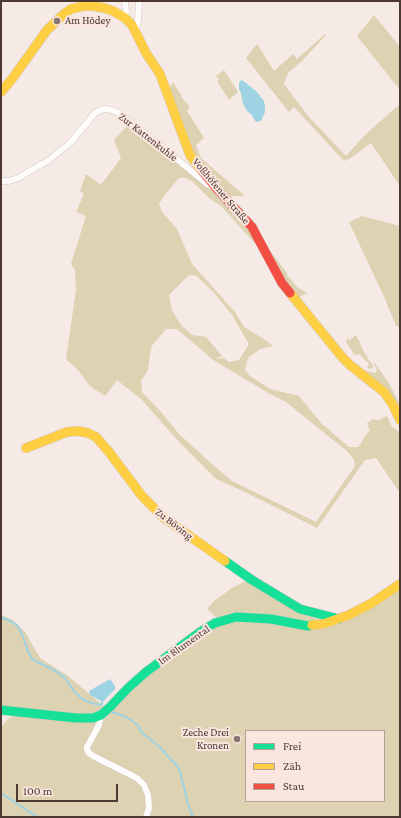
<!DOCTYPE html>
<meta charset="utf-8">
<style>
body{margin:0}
#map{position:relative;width:401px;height:818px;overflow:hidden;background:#f5eae5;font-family:"Crimson Pro",serif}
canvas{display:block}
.frame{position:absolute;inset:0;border:2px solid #4c3831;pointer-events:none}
.legend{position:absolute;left:245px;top:730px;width:140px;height:72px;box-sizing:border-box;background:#fbe6df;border:1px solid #b5a099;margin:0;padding:5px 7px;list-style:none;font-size:12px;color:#4c3831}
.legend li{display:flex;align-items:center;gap:8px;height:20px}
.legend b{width:20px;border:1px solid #b5a099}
.scale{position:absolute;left:16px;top:784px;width:102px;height:18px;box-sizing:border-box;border:2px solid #4c3831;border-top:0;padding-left:5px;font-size:12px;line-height:14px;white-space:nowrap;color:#4c3831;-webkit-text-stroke:3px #fbe6df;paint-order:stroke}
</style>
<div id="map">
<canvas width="401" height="818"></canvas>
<div class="frame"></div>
<ul class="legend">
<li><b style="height:5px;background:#16e098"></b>Frei</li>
<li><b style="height:5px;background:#ffcf43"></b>Zäh</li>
<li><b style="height:5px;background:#f24e42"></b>Stau</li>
</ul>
<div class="scale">100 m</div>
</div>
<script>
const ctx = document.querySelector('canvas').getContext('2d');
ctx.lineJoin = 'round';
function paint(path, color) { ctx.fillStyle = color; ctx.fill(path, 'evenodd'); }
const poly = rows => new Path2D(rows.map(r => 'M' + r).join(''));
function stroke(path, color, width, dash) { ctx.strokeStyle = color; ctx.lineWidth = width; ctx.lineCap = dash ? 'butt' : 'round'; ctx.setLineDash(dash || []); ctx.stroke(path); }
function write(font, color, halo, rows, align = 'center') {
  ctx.font = font + ' "Crimson Pro",serif'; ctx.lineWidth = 4; ctx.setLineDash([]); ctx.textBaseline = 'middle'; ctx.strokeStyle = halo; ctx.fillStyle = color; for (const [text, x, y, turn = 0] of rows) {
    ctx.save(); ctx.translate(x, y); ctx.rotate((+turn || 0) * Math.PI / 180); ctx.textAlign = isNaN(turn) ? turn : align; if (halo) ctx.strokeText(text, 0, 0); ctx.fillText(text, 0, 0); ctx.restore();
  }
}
const green = poly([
 [374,15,400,47,400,90,357,36],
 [325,34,325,36,302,61,289,72,286,77,284,84,308,116,346,156,366,134,400,104,400,186,371,143,351,158,344,161,294,107,289,112,246,58,257,44,274,71,293,54,297,59],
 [224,70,238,92,229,100,217,81,219,80,216,76],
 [173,82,181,95,182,98,190,107,187,111,204,138,196,145,201,158,245,196,226,196,191,153,169,90],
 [129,124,212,191,216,193,250,230,258,247,222,207,209,198,192,181,183,177,178,179,164,196,159,204,162,212,177,229,192,264,235,312,244,327,264,339,273,346,260,349,249,357,246,364,245,370,250,376,270,389,299,396,322,424,349,447,358,447,361,443,364,437,370,430,368,427,367,423,373,419,376,420,379,420,387,416,392,427,400,432,400,493,376,458,365,460,317,528,245,492,216,479,180,443,142,400,117,380,105,396,90,386,78,370,66,359,76,290,75,270,71,264,86,216,76,212,84,194,80,191,86,174,101,185,121,158,114,140],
 [189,275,197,276,215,294,232,315,249,344,239,360,229,362,224,358,215,359,222,356,206,337,192,335,181,325,172,310,169,295],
 [166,329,177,329,213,360,270,394,286,402,348,452,354,460,355,466,316,522,232,481,212,464,179,434,161,412,142,392,141,381,148,370,151,347],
 [362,216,400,226,400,327,396,326,385,299,349,222],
 [270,252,271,252,287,273,287,275,297,287,307,293,298,298,289,288],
 [356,335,357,337,357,338,358,340,359,340,364,352,373,366,372,369,367,368,369,364,359,354,356,355,354,354,346,342,347,338,350,340],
 [373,361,389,383,400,405,400,412,354,363,354,362,366,371,375,373,377,371],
 [248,580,299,611,330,625,347,619,374,605,387,597,400,586,400,817,148,817,149,815,147,813,145,817,1,817,1,727,8,719,14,715,21,714,61,719,94,720,96,724,96,727,85,748,87,754,91,757,128,775,137,780,143,787,146,792,148,807,151,807,150,795,145,784,141,780,131,773,92,754,89,748,90,745,94,736,107,716,137,682,163,662,199,635,213,626,221,623,218,619,207,609,214,601,232,588],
 [246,731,384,731,384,801,246,801],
 [1,615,13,620,25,632,40,658,68,676,106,708,92,716,1,708]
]);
const water = poly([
 [242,80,256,91,264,101,265,107,265,112,261,121,257,122,255,121,252,115,247,111,243,104,241,93,239,89,239,82],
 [110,679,115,686,115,689,102,703,101,701,90,695,89,691]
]);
const stream = poly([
 [1,617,12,622,18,626,23,637,27,649,32,659,57,672,65,678,73,690,82,699,91,703,102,705,102,703],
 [112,712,126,717,137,724,142,733,160,747,172,761,176,764,179,769,184,787,188,804,193,817],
 [1,794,4,795,37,817]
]);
const street = poly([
 [125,18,126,12,125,1],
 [136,31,138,20,139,1],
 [1,181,9,181,18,178,49,160,71,142,95,113,101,110,106,109,112,110,119,113,161,146,207,184,214,187],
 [101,715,99,725,87,747,87,750,89,753,93,756,133,776,138,779,144,785,148,795,149,808,146,817]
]);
const fast = poly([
 [225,561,252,580,300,609,339,619],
 [1,710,76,718,93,718,101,715,110,707,128,688,146,672,200,632,215,623,236,617,271,619,308,626,312,625]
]);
const slow = poly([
 [1,92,12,79,47,30,64,14,71,9,84,6,93,6,104,8,113,11,125,18,132,25,146,53,160,74,190,155,202,171],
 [290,293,342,357,350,365,384,392,393,405,400,420],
 [26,448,67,432,78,431,88,433,96,437,109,452,142,496,164,518,225,561],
 [312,625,323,624,349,615,372,603,400,584]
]);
const jam = poly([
 [202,171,216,188,252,227,282,283,290,293]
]);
const markers = [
 [57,21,4,"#877670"],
 [237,739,4,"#877670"]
];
const poiNames = [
 ["Am Hödey",65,21],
 ["Zeche Drei",229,733,"right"],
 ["Kronen",229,746,"right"]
];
const streetNames = [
 ["Zur Kattenkuhle",148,137,38],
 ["Voßhöfener Straße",221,191,50],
 ["Zu Böving",174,524,38],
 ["Im Blumental",184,645,-35]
];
paint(green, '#ddd2b2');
paint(water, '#9ed3e3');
stroke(stream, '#9ed3e3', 2);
stroke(street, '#d6c7c1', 7);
stroke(fast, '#d6c7c1', 10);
stroke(slow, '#d6c7c1', 10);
stroke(jam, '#d6c7c1', 10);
stroke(street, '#fefcfb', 6);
stroke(fast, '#16e098', 9);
stroke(slow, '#ffcf43', 9);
stroke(jam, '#f24e42', 9);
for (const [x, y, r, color] of markers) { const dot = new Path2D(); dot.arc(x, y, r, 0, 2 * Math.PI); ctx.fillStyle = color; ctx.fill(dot); stroke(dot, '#fbe6df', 1.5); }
write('11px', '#4c3831', '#fbe6df', poiNames, 'left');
write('11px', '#4c3831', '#fbe6df', streetNames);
</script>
